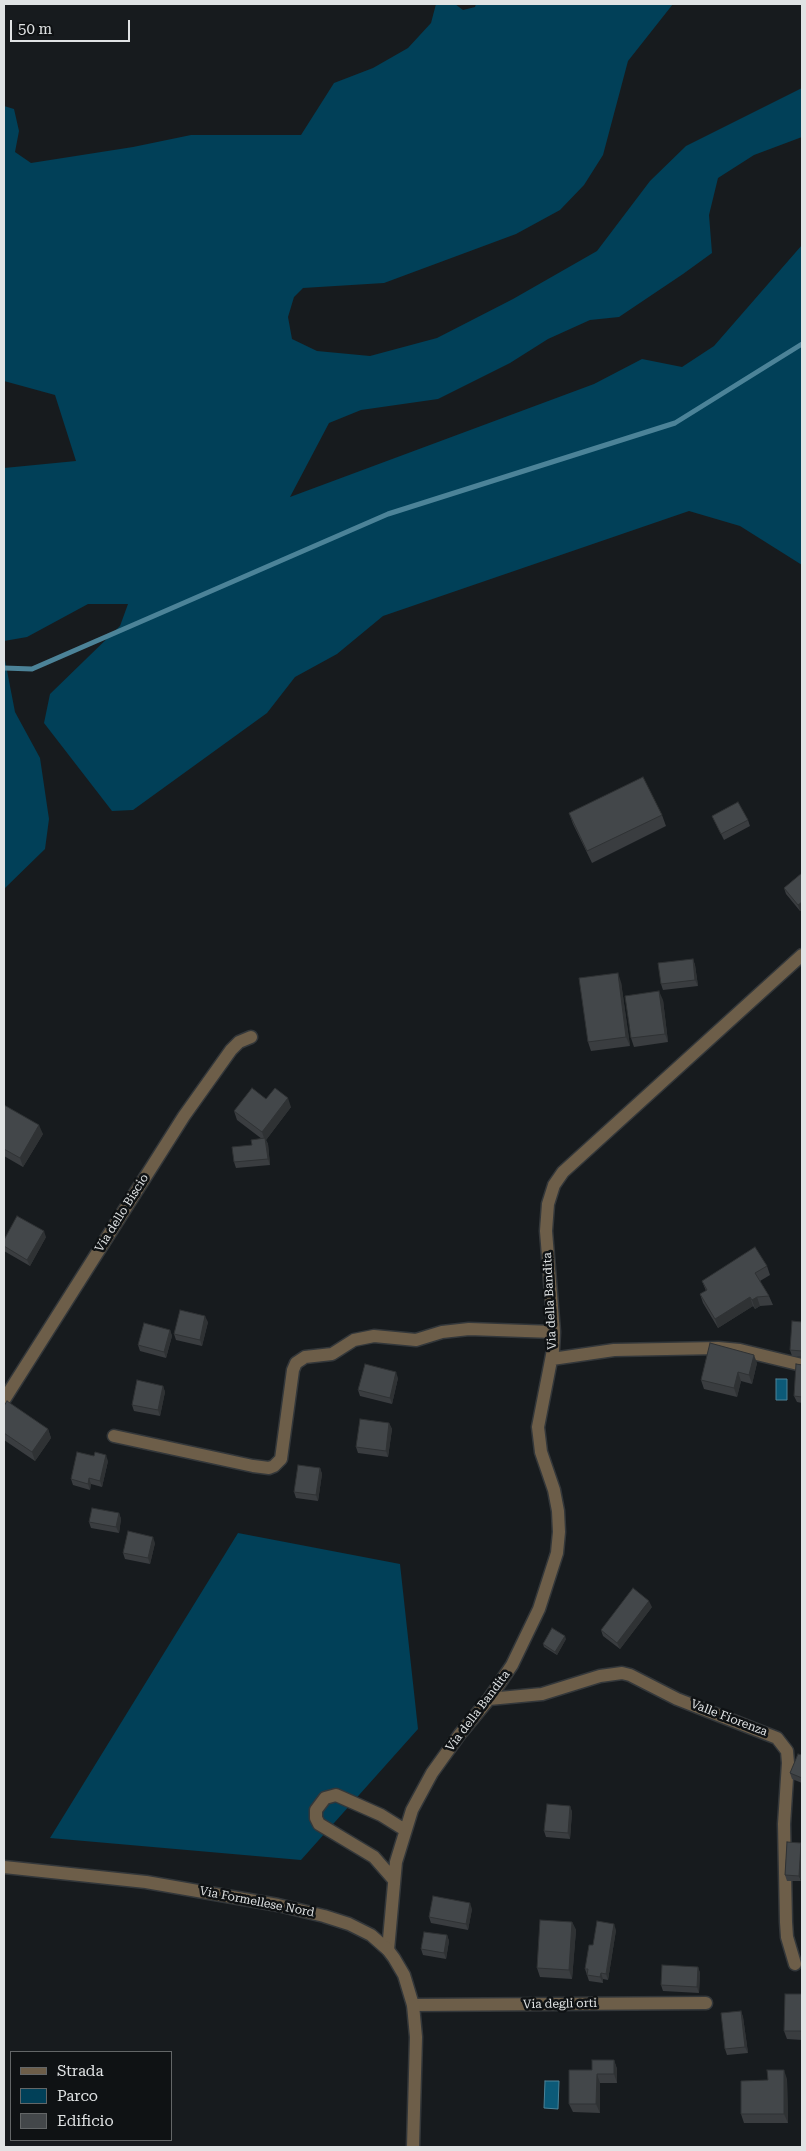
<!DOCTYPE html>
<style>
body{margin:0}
#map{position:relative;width:806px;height:2151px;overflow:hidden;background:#171b1e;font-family:"Roboto Serif",serif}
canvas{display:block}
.frame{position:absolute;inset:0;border:5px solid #e0e3e4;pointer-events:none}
.legend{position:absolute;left:10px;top:2051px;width:162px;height:90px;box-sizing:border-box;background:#0f1214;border:1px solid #636667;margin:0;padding:6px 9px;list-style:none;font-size:15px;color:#e0e3e4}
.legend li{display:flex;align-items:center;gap:10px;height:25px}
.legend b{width:25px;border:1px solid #636667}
.scale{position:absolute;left:10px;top:20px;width:120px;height:22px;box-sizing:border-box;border:2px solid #e0e3e4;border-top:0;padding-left:6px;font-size:15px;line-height:18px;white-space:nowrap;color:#e0e3e4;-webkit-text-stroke:4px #0f1214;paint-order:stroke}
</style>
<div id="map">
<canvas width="806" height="2151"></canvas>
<div class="frame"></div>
<ul class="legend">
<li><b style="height:6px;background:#6d5e49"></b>Strada</li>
<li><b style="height:14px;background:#014058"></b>Parco</li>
<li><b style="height:14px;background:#43474a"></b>Edificio</li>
</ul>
<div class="scale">50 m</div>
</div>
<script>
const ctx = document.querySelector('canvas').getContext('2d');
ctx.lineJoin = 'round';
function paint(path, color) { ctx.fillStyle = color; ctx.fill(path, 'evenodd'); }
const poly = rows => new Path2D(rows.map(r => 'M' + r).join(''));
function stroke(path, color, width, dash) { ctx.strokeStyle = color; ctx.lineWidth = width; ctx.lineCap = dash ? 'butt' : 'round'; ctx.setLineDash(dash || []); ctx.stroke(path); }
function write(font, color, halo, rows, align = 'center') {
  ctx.font = font + ' "Roboto Serif",serif'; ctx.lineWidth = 5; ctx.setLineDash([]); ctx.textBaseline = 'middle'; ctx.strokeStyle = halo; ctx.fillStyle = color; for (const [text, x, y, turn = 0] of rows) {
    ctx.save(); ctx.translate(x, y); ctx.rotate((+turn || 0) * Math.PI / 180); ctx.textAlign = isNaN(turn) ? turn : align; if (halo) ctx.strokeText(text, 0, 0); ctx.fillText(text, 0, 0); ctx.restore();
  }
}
const green = poly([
 [436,4,455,4,463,10,475,7,476,4,673,4,628,61,603,155,584,185,560,210,516,234,384,283,303,288,294,297,288,317,292,339,317,351,370,356,437,338,513,299,597,251,650,181,686,146,802,88,802,137,754,155,718,178,709,215,712,253,683,274,619,317,590,320,548,339,510,363,438,399,361,410,329,423,290,497,594,384,642,359,682,367,714,346,802,245,802,565,740,526,689,511,383,616,337,654,295,677,267,713,133,810,112,811,44,723,50,694,120,626,128,604,88,604,27,637,4,641,4,468,76,461,55,395,4,381,4,106,14,109,19,131,15,152,31,163,133,147,191,135,301,135,334,83,373,68,408,48,431,23],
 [4,655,15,712,40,758,49,819,45,849,4,889],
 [238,1533,400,1564,418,1729,301,1860,50,1838]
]);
const water = poly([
 [776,1379,787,1379,787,1400,776,1400,776,1379],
 [545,2081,559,2081,558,2109,544,2108,545,2081]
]);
const stream = poly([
 [4,668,32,669,388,514,675,423,802,344]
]);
const minor = poly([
 [552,1359,614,1350,718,1348,740,1350,802,1365],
 [4,1400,184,1116,231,1050,239,1042,251,1037],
 [114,1436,253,1466,269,1468,274,1466,281,1459,293,1370,296,1363,305,1357,332,1354,354,1340,374,1336,416,1340,442,1332,469,1329,554,1332],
 [489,1699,542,1694,600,1676,622,1673,630,1675,677,1699,777,1738,787,1751,788,1763,784,1824,786,1922,787,1937,795,1964],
 [394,1880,374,1857,319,1824,316,1818,316,1810,325,1798,336,1795,381,1815,405,1830],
 [388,1950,396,1862,412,1810,432,1773,460,1734,489,1699,512,1665,539,1609,557,1553,559,1532,558,1511,554,1490,541,1452,538,1427,553,1350,554,1332,546,1231,548,1204,554,1185,563,1172,802,955],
 [413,2005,706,2003]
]);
const tertiary = poly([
 [4,1867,146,1882,278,1905,324,1916,349,1924,371,1935,388,1950,394,1958,404,1975,413,2005,416,2037,413,2147]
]);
const wall = poly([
 [569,813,662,815,666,826,592,863,573,824],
 [712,816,748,820,750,826,724,840],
 [802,873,802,910,800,911,786,894,784,888],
 [693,959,695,965,698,986,663,990,661,984],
 [621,982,630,1046,591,1051,588,1042],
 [663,1000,668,1042,634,1047,631,1038],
 [266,1099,291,1107,266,1140,268,1144,270,1165,236,1168,234,1162,252,1145,262,1139,237,1120,234,1111],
 [4,1106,43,1134,23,1167,4,1156],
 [46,1237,30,1266,4,1251,4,1240],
 [767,1266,770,1275,760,1281,769,1296,773,1305,760,1306,755,1309,753,1306,718,1328,703,1303,700,1294,706,1291,702,1281],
 [208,1322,202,1346,176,1340,174,1334],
 [802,1322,802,1357,792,1356,790,1350],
 [170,1330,172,1336,166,1358,140,1351,138,1345],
 [757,1363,752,1384,741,1381,737,1397,704,1389,701,1380],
 [802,1365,802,1403,797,1402,794,1396],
 [398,1378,392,1404,360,1396,358,1390],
 [163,1386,165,1392,160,1416,134,1411,132,1405],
 [4,1406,48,1429,51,1438,35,1461,4,1440],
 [389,1423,392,1429,388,1457,358,1453,356,1447],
 [108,1461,102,1487,91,1484,90,1490,73,1485,71,1479],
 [320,1468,322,1474,318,1501,296,1498,294,1492],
 [119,1513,121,1519,119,1533,91,1528,89,1522],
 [155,1543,150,1564,125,1559,123,1553],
 [652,1607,620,1649,603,1636,601,1630],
 [566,1639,557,1655,544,1647,543,1644],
 [802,1755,802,1783,792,1779,790,1773],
 [570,1806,572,1812,570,1839,546,1837,544,1831],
 [787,1842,801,1881,787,1881,785,1875],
 [472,1909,468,1930,431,1923,429,1917],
 [572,1922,576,1930,572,1979,540,1977,537,1968],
 [616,1930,608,1980,603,1979,603,1983,589,1981,585,1969,593,1945],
 [447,1935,449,1941,446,1959,423,1955,421,1949],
 [698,1967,700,1973,699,1993,663,1991,661,1985],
 [802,1994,802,2040,787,2039,784,2031],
 [741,2011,743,2017,748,2053,727,2055,725,2049],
 [614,2060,617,2069,617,2083,600,2083,600,2113,573,2112,569,2104,592,2070],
 [787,2079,788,2123,744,2123,741,2114,768,2080]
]);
const shadedWall = poly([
 [802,902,802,910,800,911,798,905],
 [693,959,695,965,698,986,695,980],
 [618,973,621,982,630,1046,626,1037],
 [659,991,663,1000,668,1042,665,1034],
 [288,1098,291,1107,266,1140,268,1144,270,1165,268,1159,265,1141,262,1132],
 [39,1125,43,1134,23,1167,20,1158],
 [44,1231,46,1237,30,1266,27,1260],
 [750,1297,753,1306,718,1328,715,1319],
 [757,1297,760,1306,755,1309,752,1300],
 [205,1316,208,1322,202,1346,200,1340],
 [170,1330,172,1336,166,1358,164,1352],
 [754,1355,757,1363,752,1384,749,1375],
 [396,1372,398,1378,392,1404,390,1398],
 [738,1372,741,1381,737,1397,734,1388],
 [163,1386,165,1392,160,1416,158,1410],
 [389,1423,392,1429,388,1457,386,1451],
 [48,1429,51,1438,35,1461,32,1452],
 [106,1455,108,1461,102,1487,100,1481],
 [320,1468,322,1474,318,1501,316,1495],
 [89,1478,91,1484,90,1490,88,1484],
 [119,1513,121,1519,119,1533,116,1527],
 [153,1537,155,1543,150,1564,148,1558],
 [649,1601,652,1607,620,1649,617,1643],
 [565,1636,566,1639,557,1655,555,1652],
 [570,1806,572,1812,570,1839,568,1833],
 [801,1843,802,1846,801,1881,799,1876],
 [470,1903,472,1909,468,1930,466,1924],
 [572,1922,576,1930,572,1979,569,1970],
 [614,1924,616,1930,608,1980,606,1974],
 [447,1935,449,1941,446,1959,444,1953],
 [698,1967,700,1973,699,1993,697,1987],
 [601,1973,603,1979,603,1983,600,1977],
 [741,2011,743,2017,748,2053,745,2047],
 [614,2060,617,2069,617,2083,614,2074],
 [784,2070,787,2079,788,2123,784,2114],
 [597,2074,600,2083,600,2113,596,2104]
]);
const building = poly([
 [643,777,662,815,587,851,569,813,643,777],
 [738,802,748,820,721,834,712,816,738,802],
 [802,873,802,902,798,905,784,888,802,873],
 [693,959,695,980,661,984,658,963,693,959],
 [618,973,626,1037,588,1042,579,978,618,973],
 [659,991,665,1034,631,1038,625,996,659,991],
 [252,1088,266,1099,275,1088,288,1098,262,1132,234,1111,252,1088],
 [4,1105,39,1125,20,1158,4,1149,4,1105],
 [265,1138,268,1159,234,1162,232,1147,252,1145,251,1140,265,1138],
 [17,1216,44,1231,27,1260,4,1246,4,1240,17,1216],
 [755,1247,767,1266,755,1273,769,1296,757,1297,752,1300,750,1297,715,1319,700,1294,707,1290,702,1281,755,1247],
 [180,1310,205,1316,200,1340,174,1334,180,1310],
 [792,1321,802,1322,802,1351,790,1350,792,1321],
 [144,1323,170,1330,164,1352,138,1345,144,1323],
 [710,1343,754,1355,749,1375,738,1372,734,1388,701,1380,710,1343],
 [365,1364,396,1372,390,1398,358,1390,365,1364],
 [796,1364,802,1365,802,1397,794,1396,796,1364],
 [137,1380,163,1386,158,1410,132,1405,137,1380],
 [7,1401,48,1429,32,1452,4,1433,4,1406,7,1401],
 [360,1419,389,1423,386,1451,356,1447,360,1419],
 [77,1452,94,1456,95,1452,106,1455,100,1481,89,1478,88,1484,71,1479,77,1452],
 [298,1465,320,1468,316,1495,294,1492,298,1465],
 [92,1508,119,1513,116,1527,89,1522,92,1508],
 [128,1531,153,1537,148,1558,123,1553,128,1531],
 [633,1588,649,1601,617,1643,601,1630,633,1588],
 [552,1628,565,1636,555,1652,543,1644,552,1628],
 [798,1754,802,1755,802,1778,790,1773,798,1754],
 [547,1804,570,1806,568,1833,544,1831,547,1804],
 [787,1842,801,1843,799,1876,785,1875,787,1842],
 [433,1896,470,1903,466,1924,429,1917,433,1896],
 [540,1920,572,1922,569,1970,537,1968,540,1920],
 [597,1921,614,1924,606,1974,601,1973,600,1977,587,1975,588,1969,585,1969,589,1945,593,1945,597,1921],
 [424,1932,447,1935,444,1953,421,1949,424,1932],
 [662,1965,698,1967,697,1987,661,1985,662,1965],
 [785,1994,802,1994,802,2031,784,2031,785,1994],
 [741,2011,745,2047,725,2049,721,2013,741,2011],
 [592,2060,614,2060,614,2074,597,2074,596,2104,569,2104,569,2070,592,2070,592,2060],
 [767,2070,784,2070,784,2114,741,2114,741,2081,768,2080,767,2070]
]);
const streetNames = [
 ["Via dello Biscio",122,1213,-58],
 ["Via della Bandita",550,1301,-93],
 ["Via della Bandita",478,1711,-53],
 ["Valle Fiorenza",729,1718,21],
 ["Via Formellese Nord",257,1902,11],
 ["Via degli orti",560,2004,-1]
];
paint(green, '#014058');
paint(water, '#0c5a78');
stroke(water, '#4c8398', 1);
stroke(stream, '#4c8398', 5);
stroke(minor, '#33373a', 15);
stroke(tertiary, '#33373a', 15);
stroke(minor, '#6d5e49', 12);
stroke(tertiary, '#6d5e49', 12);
paint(wall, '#3a3d40');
paint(shadedWall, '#2f3234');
paint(building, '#43474a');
stroke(building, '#2f3234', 1);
write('12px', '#e0e3e4', '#0f1214', streetNames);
</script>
